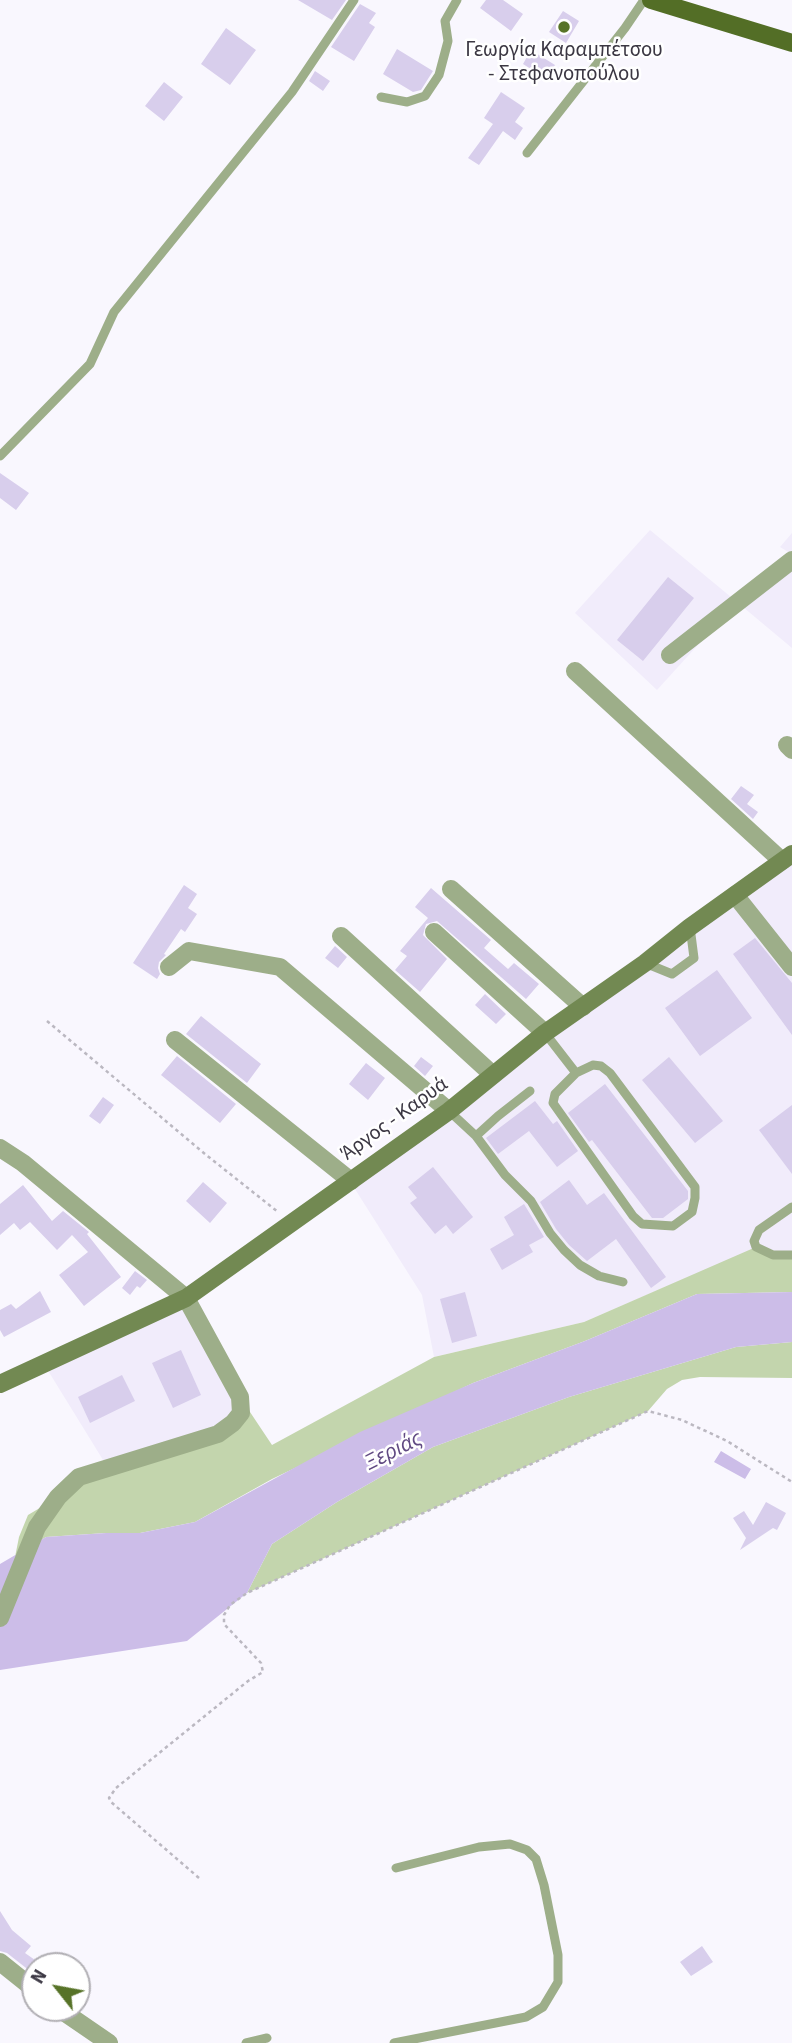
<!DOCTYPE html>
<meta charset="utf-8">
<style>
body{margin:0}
#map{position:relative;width:792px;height:2043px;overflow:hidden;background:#f9f7fe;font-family:"Source Sans 3",sans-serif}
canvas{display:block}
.north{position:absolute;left:21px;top:1952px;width:70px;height:70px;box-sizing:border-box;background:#fff;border:2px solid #b1afb4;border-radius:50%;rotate:301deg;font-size:19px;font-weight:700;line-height:28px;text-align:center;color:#3b3743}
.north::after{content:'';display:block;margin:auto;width:24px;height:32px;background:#577328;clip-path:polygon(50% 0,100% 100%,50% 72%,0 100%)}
</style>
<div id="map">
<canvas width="792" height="2043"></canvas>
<div class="north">N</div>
</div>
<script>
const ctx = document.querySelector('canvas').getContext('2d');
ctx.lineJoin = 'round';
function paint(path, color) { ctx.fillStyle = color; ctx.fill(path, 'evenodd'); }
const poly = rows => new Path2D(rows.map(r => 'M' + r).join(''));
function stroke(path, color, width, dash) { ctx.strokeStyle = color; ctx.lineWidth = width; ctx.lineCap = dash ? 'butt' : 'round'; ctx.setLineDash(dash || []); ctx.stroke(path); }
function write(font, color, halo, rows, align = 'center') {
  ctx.font = font + ' "Source Sans 3",sans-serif'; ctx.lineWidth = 5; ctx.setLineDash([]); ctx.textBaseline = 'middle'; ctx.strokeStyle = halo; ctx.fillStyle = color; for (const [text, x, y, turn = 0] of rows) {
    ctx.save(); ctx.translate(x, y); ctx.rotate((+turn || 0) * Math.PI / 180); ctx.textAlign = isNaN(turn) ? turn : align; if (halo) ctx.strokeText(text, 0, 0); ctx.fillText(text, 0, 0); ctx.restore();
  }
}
const built = poly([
 [650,530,737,602,790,553,780,547,792,533,792,648,737,602,657,690,575,613],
 [792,848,792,1255,756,1248,584,1322,434,1357,422,1295,348,1178],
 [190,1304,240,1397,233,1423,108,1468,47,1369]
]);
const green = poly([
 [756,1247,792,1255,792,1292,697,1294,585,1341,473,1383,272,1479,195,1522,140,1533,106,1533,46,1537,15,1557,19,1537,28,1515,58,1497,79,1477,233,1423,240,1397,272,1445,434,1357,584,1322],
 [792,1342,792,1378,700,1377,682,1380,667,1389,648,1411,247,1593,272,1544,337,1502,433,1447,569,1397,736,1347]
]);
const water = poly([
 [792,1292,792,1342,736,1347,569,1397,433,1447,337,1502,272,1544,247,1593,187,1641,0,1670,0,1564,46,1537,106,1533,140,1533,195,1522,360,1432,473,1383,585,1341,697,1294],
 [721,1451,751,1469,745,1479,714,1462]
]);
const building = poly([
 [298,0,346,0,332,20],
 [486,0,503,0,523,14,511,31,480,8],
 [360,4,376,13,369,23,375,27,354,61,331,47],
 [563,11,579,21,566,43,549,32],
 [226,28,256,50,230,85,201,64],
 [397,49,433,71,421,90,413,92,383,74],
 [531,50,555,65,547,79,523,64],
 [315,71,330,81,323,91,309,81],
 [164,82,183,97,164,121,145,106],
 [501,92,525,108,515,122,523,128,515,140,503,131,479,165,468,158,493,124,484,118],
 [0,473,29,493,16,510,0,498],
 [668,577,694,598,643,661,617,640],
 [741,786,754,795,747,804,758,812,753,819,731,799],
 [184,885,197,894,188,908,197,914,185,932,181,929,164,954,166,955,159,962,158,968,160,974,157,979,133,963],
 [431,888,491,940,484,948,508,969,514,963,539,984,526,999,437,921,426,924,423,935,447,959,420,992,395,970,407,956,400,951,428,918,415,907],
 [755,938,792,983,792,1035,733,954],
 [335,946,347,957,338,968,325,958],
 [717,970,752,1018,700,1056,665,1008],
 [485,994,506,1014,496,1024,475,1005],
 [201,1016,261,1064,247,1083,186,1034],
 [177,1056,236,1104,220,1123,161,1075],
 [421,1057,433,1066,425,1076,414,1066],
 [669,1057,723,1121,695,1143,642,1080],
 [366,1063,385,1078,368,1100,349,1084],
 [605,1084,688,1191,688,1199,663,1218,652,1218,592,1140,589,1142,568,1113],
 [103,1097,114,1105,100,1124,89,1116],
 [535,1101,553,1124,557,1121,578,1151,557,1167,529,1131,498,1154,486,1138],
 [792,1105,792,1174,759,1130],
 [433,1167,473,1217,453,1234,446,1225,435,1234,410,1203,417,1198,408,1187],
 [569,1180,587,1205,604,1193,666,1277,651,1288,616,1239,587,1261,569,1245,556,1229,540,1202],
 [203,1182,227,1203,210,1223,186,1201],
 [23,1185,52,1221,63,1211,89,1232,87,1234,121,1277,84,1306,59,1275,88,1252,72,1235,57,1250,30,1222,20,1230,14,1223,0,1235,0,1204],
 [524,1204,544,1237,529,1245,533,1252,502,1270,490,1249,514,1235,504,1217],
 [135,1271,147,1280,140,1288,137,1286,130,1295,122,1288],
 [40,1291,51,1312,4,1337,0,1330,0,1310,11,1304,16,1309],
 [465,1292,477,1336,452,1343,440,1299],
 [181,1350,201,1395,173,1408,152,1363],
 [122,1375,135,1401,90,1423,78,1397],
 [766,1502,786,1513,777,1530,773,1528,740,1550,746,1538,733,1518,744,1511,753,1525],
 [0,1911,12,1930,31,1946,25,1953,35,1960,35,1975,7,1953,0,1951],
 [702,1946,713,1962,691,1976,680,1962]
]);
const path = poly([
 [47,1021,205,1154,278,1212],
 [199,1878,111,1802,109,1798,116,1788,248,1681,263,1672,261,1663,224,1624,224,1615,230,1605,247,1593,648,1411,682,1420,727,1441,792,1482]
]);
const service = poly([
 [381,97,407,102,425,96,439,75,448,41,445,21,457,0],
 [527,153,625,28,644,0],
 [0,456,90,364,114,312,292,92,354,0],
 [645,963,672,974,694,958,690,927],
 [545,1033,576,1073],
 [593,1065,601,1066,610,1073,695,1187,695,1198,692,1212,673,1226,642,1224,633,1216,553,1103,555,1094,576,1073,593,1065],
 [449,1111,476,1136,505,1175,531,1201,550,1233,564,1250,580,1265,599,1276,623,1282],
 [476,1136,498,1116,530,1091],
 [792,1207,759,1230,754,1241,756,1247,773,1255,792,1255],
 [246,2043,267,2038],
 [394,2043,526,2017,543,2007,558,1982,558,1955,544,1885,536,1859,527,1850,510,1844,479,1847,396,1868]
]);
const minor = poly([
 [670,655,792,560],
 [575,671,782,861],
 [787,745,792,750],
 [451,889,583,1007],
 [735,895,792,967],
 [434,932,545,1033],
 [341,936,493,1075],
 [169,967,189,951,280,967,449,1111],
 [175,1040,351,1181],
 [0,1148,23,1163,186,1298,240,1397,241,1413,233,1423,218,1434,79,1477,58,1497,37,1527,0,1618],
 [0,1962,35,1990],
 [58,2008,109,2043]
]);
const secondary = poly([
 [0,1384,186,1298,449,1111,545,1033,645,963,690,927,792,854]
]);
const primary = poly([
 [651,0,792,43]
]);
const markers = [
 [564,27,7,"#577328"]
];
const poiNames = [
 ["Γεωργία Καραμπέτσου",564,51],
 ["- Στεφανοπούλου",564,75]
];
const streetNames = [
 ["Άργος - Καρυά",395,1120,-36]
];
const waterNames = [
 ["Ξεριάς",394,1452,-27]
];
paint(built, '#f1ecfb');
paint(green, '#c3d5ad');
paint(water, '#ccbde8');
paint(building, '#d8ceec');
stroke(path, '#bbb8c1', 2.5, [3.5, 3.5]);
stroke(service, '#9dae89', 9);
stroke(minor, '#9dae89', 18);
stroke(secondary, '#728952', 18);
stroke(primary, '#536e26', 18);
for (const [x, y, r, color] of markers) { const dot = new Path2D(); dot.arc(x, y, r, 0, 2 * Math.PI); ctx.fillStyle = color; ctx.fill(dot); stroke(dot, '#fff', 2.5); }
write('21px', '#3b3743', '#fff', poiNames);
write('21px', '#3b3743', '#fff', streetNames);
write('italic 23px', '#614a83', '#fff', waterNames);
</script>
